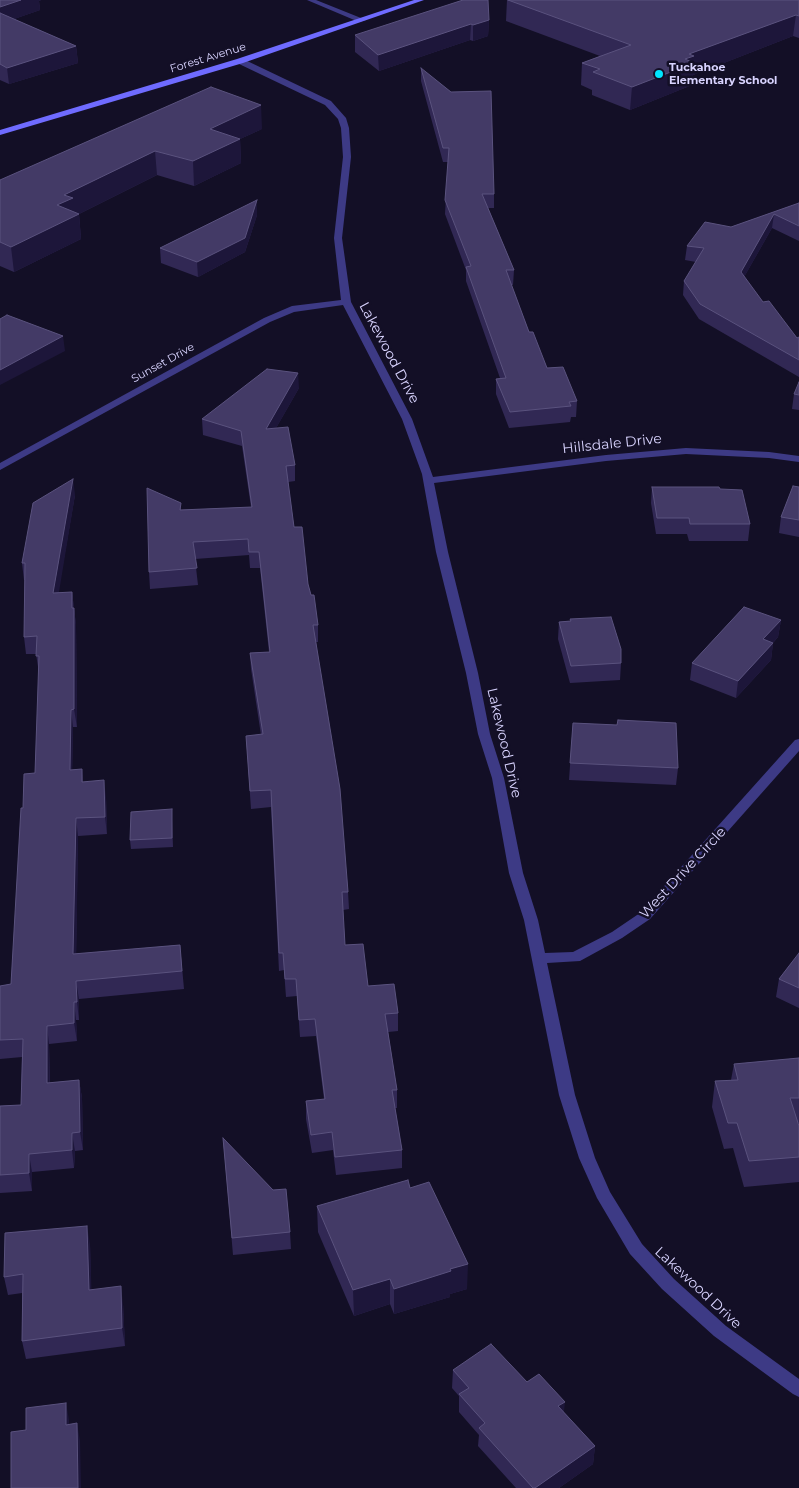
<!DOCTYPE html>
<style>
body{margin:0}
canvas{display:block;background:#130f26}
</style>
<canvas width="799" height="1488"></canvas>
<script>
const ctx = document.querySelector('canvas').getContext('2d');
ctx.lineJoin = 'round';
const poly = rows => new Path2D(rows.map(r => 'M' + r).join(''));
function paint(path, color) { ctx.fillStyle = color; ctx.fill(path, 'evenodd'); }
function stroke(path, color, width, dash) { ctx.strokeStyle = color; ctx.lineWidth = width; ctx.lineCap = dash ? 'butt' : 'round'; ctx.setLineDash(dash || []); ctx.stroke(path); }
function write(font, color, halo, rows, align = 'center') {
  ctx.font = font + ' Montserrat,sans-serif'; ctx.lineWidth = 5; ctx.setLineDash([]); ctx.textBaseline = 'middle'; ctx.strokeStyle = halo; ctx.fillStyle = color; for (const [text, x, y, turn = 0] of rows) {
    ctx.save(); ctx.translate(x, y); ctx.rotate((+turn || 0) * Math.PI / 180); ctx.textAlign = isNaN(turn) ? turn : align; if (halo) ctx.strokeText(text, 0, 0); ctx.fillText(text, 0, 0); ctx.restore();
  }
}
const street = poly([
 [307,0,316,0,366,20,359,22,307,0],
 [237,59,243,59,331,101,346,118,349,128,351,157,342,238,351,302,412,419,433,477,606,455,686,448,769,452,799,456,799,462,769,458,686,454,606,461,434,483,448,552,478,673,490,734,504,778,523,873,538,920,545,953,573,952,612,932,640,913,795,740,799,739,799,751,650,919,622,938,580,961,547,963,575,1095,595,1158,610,1192,642,1244,674,1279,726,1326,799,1379,799,1397,793,1394,714,1336,662,1289,630,1254,597,1198,579,1158,559,1095,524,920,509,873,492,778,478,734,466,673,436,552,422,474,402,419,343,305,294,312,270,322,0,470,0,463,264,318,292,306,341,300,334,238,343,157,341,128,338,119,325,105,237,63,237,59]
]);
const secondary = poly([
 [414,0,424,0,243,63,0,135,0,130,237,59,414,0]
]);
const wall = poly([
 [0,0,41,0,39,1,40,10,14,19,76,46,78,63,9,84,0,80],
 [507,0,799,0,799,38,793,36,693,75,692,85,630,110,592,95,592,90,581,85,582,63,600,56,506,21],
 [489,20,488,36,473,41,470,40,379,71,355,52,355,35],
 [421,68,494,194,494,208,488,208,514,270,513,285,511,285,529,332,547,368,577,401,576,417,571,417,570,422,509,428,496,394,496,379,500,378,466,281,466,270,445,214,448,162,443,162,421,81],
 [262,129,240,139,241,163,194,186,157,175,79,214,81,239,14,272,0,266,0,180],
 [257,200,257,215,245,252,198,277,161,263,160,248],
 [799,203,799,241,772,228,744,277,763,302,797,338,799,337,799,377,699,319,683,295,684,281,696,262,685,260,687,246,731,227],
 [799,382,799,410,792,409,794,394],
 [299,388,276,428,295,465,295,481,288,482,294,527,318,625,318,642,316,642,348,892,349,909,343,910,345,945,368,986,398,1013,398,1031,388,1032,397,1090,397,1108,395,1108,402,1150,402,1168,336,1175,333,1150,312,1153,306,1119,306,1101,324,1099,316,1036,300,1037,297,996,286,997,284,970,279,971,271,807,251,809,246,736,261,735,251,669,250,653,269,652,260,568,250,568,249,555,195,559,198,585,150,589,149,572,181,503,181,510,251,507,242,446,203,435,202,419],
 [652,487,720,489,750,524,748,541,689,541,687,534,656,534,651,503],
 [799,487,799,537,779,533,781,517],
 [75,495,58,593,72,592,76,625,77,727,73,727,72,770,82,769,83,782,106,797,107,834,78,836,76,954,180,945,184,989,79,999,79,1020,76,1020,77,1041,49,1044,50,1083,79,1080,82,1098,83,1150,75,1151,74,1168,32,1172,32,1191,0,1193,0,1106,21,1105,22,1057,0,1059,0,986,11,984,23,808,35,773,39,673,36,654,26,654,24,637,25,580,24,580,22,563],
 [570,619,621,663,620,680,570,683,558,639,559,622,570,621],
 [781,620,778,637,773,643,771,660,736,698,690,680,692,663],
 [573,723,678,768,676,785,569,780],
 [172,819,173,847,131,849,130,840],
 [799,953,799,1008,776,997,779,979],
 [799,1058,799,1123,798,1123,799,1126,799,1182,744,1187,733,1148,724,1149,712,1107,715,1081,731,1080,734,1064],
 [223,1138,290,1232,291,1249,233,1255],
 [410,1188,467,1289,450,1294,450,1297,394,1314,390,1304,354,1316,318,1232,317,1206],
 [90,1244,91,1290,123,1304,125,1346,26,1359,22,1341,22,1293,8,1295,4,1277],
 [453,1370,527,1382,564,1413,595,1446,593,1464,559,1488,516,1488,478,1446,479,1435,459,1412,459,1396,452,1388]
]);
const shadedWall = poly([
 [21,0,41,0,39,1,40,10,0,24,0,7],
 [796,15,793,36,693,75,692,85,630,110,632,87,685,59,689,54],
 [489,20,488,36,473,41,473,25],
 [471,24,470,40,379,71,378,55],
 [76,46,78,63,9,84,7,68],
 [261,105,262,129,240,139,241,163,194,186,193,161,210,129],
 [155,151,157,175,79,214,81,239,14,272,11,247,57,205,64,195],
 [257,200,257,215,245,252,198,277,197,262],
 [774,214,772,228,739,286,741,272],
 [63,336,65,351,0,385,0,370],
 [298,373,299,388,267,444,266,429],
 [73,479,75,495,56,610,53,593],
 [72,592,76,625,77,727,74,709],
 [781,620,778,637,761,656,763,639],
 [773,643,771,660,736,698,738,681],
 [71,710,73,727,72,788,70,770],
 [104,780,106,797,107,834,105,817],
 [76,818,78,836,76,972,73,954],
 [76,981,79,999,79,1020,77,1002],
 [74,1002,76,1020,77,1041,74,1023],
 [47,1026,49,1044,50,1101,47,1083],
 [79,1080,82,1098,83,1150,80,1132],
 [72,1133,75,1151,74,1168,72,1150],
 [29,1154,32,1172,32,1191,29,1173],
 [87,1226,90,1244,92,1308,89,1290],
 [468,1264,467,1289,450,1294,450,1297,394,1314,394,1289,450,1269],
 [390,1279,390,1304,354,1316,353,1290],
 [121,1286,123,1304,125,1346,122,1328],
 [565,1402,563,1420,558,1406],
 [66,1403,69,1420,69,1442,66,1425],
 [77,1423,80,1441,81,1488,78,1488],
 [595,1446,593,1464,559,1488,535,1488]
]);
const building = poly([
 [0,0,21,0,0,7,0,0],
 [463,0,488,0,489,20,473,25,471,24,378,55,355,35,463,0],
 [508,0,799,0,799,16,796,15,689,54,694,56,685,59,694,63,632,87,593,72,600,69,582,63,631,45,508,0],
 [0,13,76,46,7,68,0,64,0,13],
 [421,68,451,92,491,91,494,194,482,194,514,270,506,270,529,332,533,332,547,368,563,367,577,401,569,402,571,406,510,412,496,379,506,378,466,267,471,266,445,200,449,148,443,148,421,68],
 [211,87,261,105,210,129,240,139,193,161,155,151,64,195,73,198,57,205,79,214,11,247,0,242,0,180,211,87],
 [257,200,245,238,197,262,160,248,257,200],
 [799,203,799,226,774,214,741,272,763,302,769,301,797,338,799,337,799,360,700,304,684,281,704,248,687,246,705,222,731,227,799,203],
 [7,315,63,336,0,370,0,319,7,315],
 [267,369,298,373,266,429,288,427,295,465,286,466,294,527,302,527,308,584,311,595,314,595,318,625,313,625,340,789,348,892,342,892,345,945,363,944,368,986,394,984,398,1013,385,1014,397,1090,392,1090,402,1150,335,1157,332,1132,311,1135,306,1101,325,1099,315,1019,299,1020,296,979,285,979,283,953,279,953,271,790,250,791,246,736,263,734,250,653,270,652,259,552,249,552,248,539,193,542,197,568,149,572,147,488,181,503,180,510,252,507,241,431,202,419,267,369],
 [799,382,799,395,794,394,799,382],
 [73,479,53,593,72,592,72,608,74,608,74,709,71,710,70,770,82,769,82,782,104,780,105,817,76,818,73,954,180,945,182,971,76,981,77,1002,74,1002,74,1023,47,1026,47,1083,79,1080,80,1132,72,1133,72,1150,29,1154,29,1173,0,1175,0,1106,21,1105,23,1039,0,1040,0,986,11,984,21,808,23,808,24,774,35,773,39,656,36,656,37,636,24,637,25,563,22,563,33,503,73,479],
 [793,486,799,487,799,520,781,517,793,486],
 [652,487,719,487,720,489,742,490,750,524,690,524,689,518,657,518,652,487],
 [744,607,781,620,763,639,773,643,738,681,692,663,744,607],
 [611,617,621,649,621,663,571,666,559,622,571,621,570,619,611,617],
 [618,720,676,723,678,768,570,763,573,723,617,725,618,720],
 [172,809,172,838,130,840,131,812,172,809],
 [799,953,799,988,779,979,799,953],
 [799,1058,799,1098,790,1098,799,1126,799,1157,749,1161,737,1123,728,1123,715,1081,738,1080,734,1064,799,1058],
 [223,1138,273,1190,286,1189,290,1232,232,1238,223,1138],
 [408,1180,410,1188,429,1182,468,1264,450,1269,451,1271,394,1289,390,1279,353,1290,317,1206,408,1180],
 [87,1226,89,1290,121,1286,122,1328,22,1341,23,1274,4,1277,5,1233,87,1226],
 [491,1344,527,1382,539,1374,565,1402,558,1406,595,1446,535,1488,533,1488,479,1428,485,1423,459,1394,469,1388,453,1370,491,1344],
 [66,1403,66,1425,77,1423,78,1488,11,1488,11,1432,26,1430,26,1408,66,1403]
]);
const markers = [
 [659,74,5,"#00e5ff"]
];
const farStreetnames = [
 ["Forest Avenue",208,58,-17],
 ["Sunset Drive",163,363,-29]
];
const farPoinames = [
 ["Tuckahoe",669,68],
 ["Elementary School",669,81]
];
const streetNames = [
 ["Lakewood Drive",389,353,62],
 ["Hillsdale Drive",612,444,-6],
 ["Lakewood Drive",504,743,77],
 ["West Drive Circle",683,873,-47],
 ["Lakewood Drive",698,1288,43]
];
paint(street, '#3d3a85');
paint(secondary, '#6f6bff');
paint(wall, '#312854');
paint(shadedWall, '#1d163a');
paint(building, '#433a66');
stroke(building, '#5a527e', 1);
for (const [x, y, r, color] of markers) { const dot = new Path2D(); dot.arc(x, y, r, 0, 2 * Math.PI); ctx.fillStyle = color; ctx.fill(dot); stroke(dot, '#130f26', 2); }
write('11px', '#d9d4ff', '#130f26', farStreetnames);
write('bold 11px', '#d9d4ff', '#130f26', farPoinames, 'left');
write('14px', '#d9d4ff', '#130f26', streetNames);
</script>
